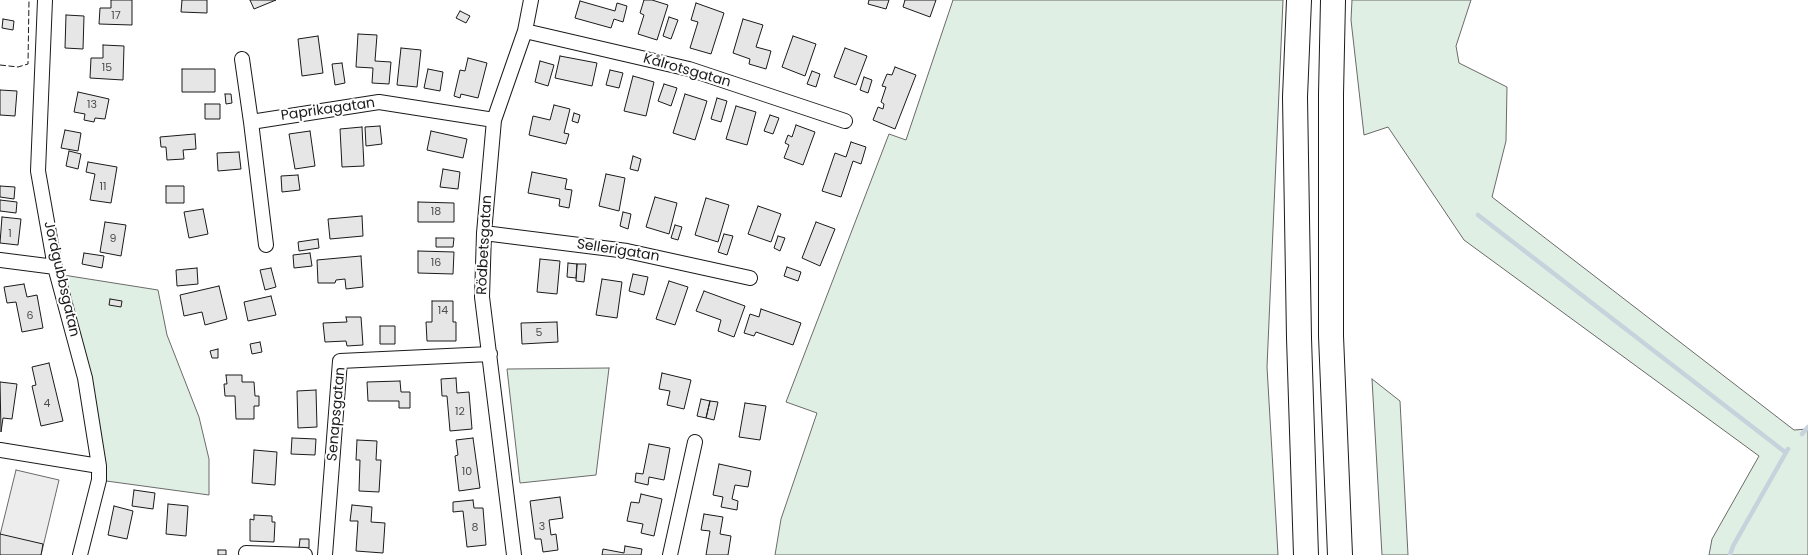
<!DOCTYPE html>
<meta charset="utf-8">
<style>
body{margin:0}
canvas{display:block;background:#fff}
</style>
<canvas width="1808" height="555"></canvas>
<script>
const ctx = document.querySelector('canvas').getContext('2d');
ctx.lineJoin = 'round';
function paint(path, color) { ctx.fillStyle = color; ctx.fill(path, 'evenodd'); }
const poly = rows => new Path2D(rows.map(r => 'M' + r).join(''));
function stroke(path, color, width, dash) { ctx.strokeStyle = color; ctx.lineWidth = width; ctx.lineCap = dash ? 'butt' : 'round'; ctx.setLineDash(dash || []); ctx.stroke(path); }
function write(font, color, halo, rows, align = 'center') {
  ctx.font = font + ' Poppins,sans-serif'; ctx.lineWidth = 4; ctx.setLineDash([]); ctx.textBaseline = 'middle'; ctx.strokeStyle = halo; ctx.fillStyle = color; for (const [text, x, y, turn = 0] of rows) {
    ctx.save(); ctx.translate(x, y); ctx.rotate((+turn || 0) * Math.PI / 180); ctx.textAlign = isNaN(turn) ? turn : align; if (halo) ctx.strokeText(text, 0, 0); ctx.fillText(text, 0, 0); ctx.restore();
  }
}
const green = poly([
 [953,0,1283,0,1267,367,1278,555,775,555,781,519,817,413,786,402,889,134,906,140,953,0],
 [1352,0,1471,0,1456,46,1459,63,1507,87,1506,141,1492,197,1794,430,1808,429,1808,555,1709,555,1712,539,1759,456,1464,240,1388,127,1364,135,1351,20,1352,0],
 [57,274,158,290,167,335,199,417,209,459,209,495,99,480,57,274],
 [609,368,596,475,520,483,507,369,609,368],
 [1372,379,1400,401,1408,555,1382,555,1372,379]
]);
const parking = poly([
 [16,470,59,480,41,555,0,555,0,535,16,470]
]);
const stream = poly([
 [1478,215,1785,452],
 [1802,434,1808,427],
 [1730,555,1733,546,1788,449]
]);
const building = poly([
 [111,0,132,0,132,25,99,24,100,8,111,8,111,0],
 [182,0,207,0,207,13,181,12,182,0],
 [250,0,276,0,254,9,250,0],
 [644,0,652,0,668,5,657,40,638,34,644,15,640,13,644,0],
 [869,0,889,0,886,9,868,4,869,0],
 [905,0,936,0,930,17,903,7,905,0],
 [580,1,615,11,617,3,627,6,623,22,614,19,611,28,575,18,580,1],
 [696,3,724,13,711,54,690,48,698,22,691,20,696,3],
 [460,11,470,16,466,23,456,18,460,11],
 [66,15,84,16,83,49,65,48,66,15],
 [669,17,678,20,671,39,663,36,669,17],
 [3,19,14,21,13,30,2,28,3,19],
 [743,19,763,25,756,47,771,51,766,69,749,64,750,59,733,53,743,19],
 [358,34,377,35,375,61,391,62,389,84,372,83,373,68,356,67,358,34],
 [318,36,323,73,302,76,298,39,318,36],
 [793,36,816,44,805,76,782,67,793,36],
 [103,45,124,46,123,80,90,78,91,58,103,58,103,45],
 [401,48,421,50,417,87,397,85,401,48],
 [845,48,867,56,856,85,834,77,845,48],
 [560,56,597,63,592,86,555,78,560,56],
 [468,58,487,63,478,98,461,94,460,98,454,96,460,70,465,71,468,58],
 [540,61,554,65,548,86,535,82,540,61],
 [342,63,345,83,335,85,332,64,342,63],
 [895,67,916,75,895,129,873,120,878,107,883,109,884,104,881,102,886,87,882,86,887,74,892,75,895,67],
 [182,69,215,69,215,92,182,92,182,69],
 [428,69,443,72,440,91,424,88,428,69],
 [610,70,623,73,619,88,606,85,610,70],
 [812,71,820,74,816,87,807,84,812,71],
 [633,76,654,82,646,116,624,111,633,76],
 [864,77,872,80,868,93,860,90,864,77],
 [664,84,677,88,671,106,658,101,664,84],
 [0,90,17,91,15,116,0,115,0,90],
 [78,92,109,99,105,119,95,118,94,122,84,120,85,114,74,112,78,92],
 [225,94,231,94,232,103,226,104,225,94],
 [685,94,707,101,695,140,673,133,685,94],
 [717,98,727,101,721,122,711,119,717,98],
 [205,104,220,104,220,119,205,119,205,104],
 [554,105,570,109,564,133,569,134,566,144,529,135,533,116,550,120,554,105],
 [736,106,756,112,747,145,726,139,736,106],
 [574,113,580,115,578,123,572,121,574,113],
 [770,115,779,118,773,134,764,131,770,115],
 [796,125,815,132,803,165,784,158,789,145,785,143,788,135,792,137,796,125],
 [380,126,382,144,366,146,365,127,380,126],
 [362,127,364,166,342,167,340,129,362,127],
 [65,130,81,133,78,151,61,148,65,130],
 [310,131,315,166,295,169,289,134,310,131],
 [431,131,467,139,463,158,427,150,431,131],
 [195,134,196,149,183,150,184,159,167,160,166,147,161,147,160,137,195,134],
 [851,142,866,147,861,164,853,161,841,197,822,191,835,153,846,157,851,142],
 [69,151,81,154,78,169,66,166,69,151],
 [239,152,241,169,218,171,217,153,239,152],
 [633,156,641,159,638,171,630,169,633,156],
 [88,162,117,167,111,203,90,200,95,174,86,172,88,162],
 [443,169,460,172,458,189,440,187,443,169],
 [532,172,567,179,565,189,572,190,569,208,559,206,560,199,528,193,532,172],
 [606,174,625,178,619,211,599,206,606,174],
 [298,175,300,190,282,192,281,176,298,175],
 [0,186,15,187,14,199,0,197,0,186],
 [166,186,184,186,184,203,166,203,166,186],
 [655,197,677,203,669,234,646,227,655,197],
 [706,198,729,205,718,242,695,235,706,198],
 [0,200,17,202,16,213,0,211,0,200],
 [418,202,454,203,454,222,418,222,418,202],
 [758,206,781,214,771,242,748,234,758,206],
 [203,209,208,234,189,238,184,212,203,209],
 [623,212,631,214,628,229,620,226,623,212],
 [362,216,363,236,330,239,328,219,362,216],
 [2,217,21,219,18,245,0,243,2,217],
 [105,222,126,225,121,256,100,252,105,222],
 [816,222,835,229,820,266,802,258,816,222],
 [675,225,682,227,678,240,671,238,675,225],
 [724,234,733,236,727,255,718,252,724,234],
 [778,236,785,238,780,251,774,248,778,236],
 [436,238,454,238,453,247,436,247,436,238],
 [318,239,319,248,299,251,298,242,318,239],
 [418,251,454,252,453,274,418,273,418,251],
 [84,253,104,256,102,268,82,264,84,253],
 [310,253,312,266,294,268,293,255,310,253],
 [361,256,363,287,346,289,345,279,336,280,335,283,318,283,317,260,361,256],
 [540,259,560,261,557,294,537,292,540,259],
 [568,263,577,264,576,278,567,277,568,263],
 [577,264,586,264,584,282,576,281,577,264],
 [787,267,801,272,798,281,784,276,787,267],
 [197,268,198,284,177,286,176,270,197,268],
 [271,268,276,287,265,290,260,270,271,268],
 [633,274,648,277,644,295,629,291,633,274],
 [602,279,622,282,617,318,596,315,602,279],
 [669,281,688,287,675,325,656,319,669,281],
 [24,284,27,297,37,295,43,328,22,332,16,302,7,303,4,287,24,284],
 [219,286,227,319,205,325,202,312,184,316,180,295,219,286],
 [704,291,745,306,734,337,718,331,721,320,696,311,704,291],
 [271,296,276,315,248,321,244,302,271,296],
 [110,299,122,301,121,307,109,305,110,299],
 [432,301,453,301,453,322,456,322,456,341,427,341,426,322,432,322,432,301],
 [761,309,801,323,793,345,756,332,754,336,744,333,750,314,759,317,761,309],
 [346,317,361,317,363,345,347,346,346,341,325,342,323,323,347,322,346,317],
 [557,322,558,342,522,344,521,323,557,322],
 [380,326,395,326,395,344,380,344,380,326],
 [260,342,262,352,252,354,250,344,260,342],
 [218,349,218,358,212,358,210,351,218,349],
 [49,363,63,421,41,426,32,386,36,385,32,367,49,363],
 [662,373,691,380,684,409,667,405,670,391,659,389,662,373],
 [226,375,242,375,242,382,254,382,255,396,259,396,259,406,254,406,254,419,236,419,235,396,225,396,224,384,227,384,226,375],
 [456,378,457,393,469,392,472,429,450,431,447,396,442,396,441,379,456,378],
 [400,381,401,392,410,392,410,408,399,408,399,401,368,401,367,382,400,381],
 [0,382,17,384,12,419,3,418,1,432,0,382],
 [316,390,317,427,298,428,297,391,316,390],
 [701,399,710,401,706,418,697,416,701,399],
 [710,401,718,402,714,420,706,418,710,401],
 [745,403,766,406,760,440,739,437,745,403],
 [292,438,316,439,315,455,291,454,292,438],
 [473,438,480,488,459,491,455,456,458,455,456,440,473,438],
 [357,440,377,441,376,460,381,460,379,492,359,491,360,460,356,460,357,440],
 [649,444,670,448,664,480,649,477,648,485,635,482,636,473,643,474,649,444],
 [254,450,277,452,275,485,252,483,254,450],
 [719,464,751,471,748,487,735,485,732,499,738,501,737,510,721,507,723,497,713,495,719,464],
 [134,490,155,493,153,509,132,506,134,490],
 [641,494,662,499,654,536,641,533,643,524,627,521,631,502,639,503,641,494],
 [560,497,563,518,549,520,551,535,556,534,558,550,543,552,541,539,535,539,530,501,560,497],
 [473,500,474,508,483,508,486,545,467,547,463,511,453,512,453,502,473,500],
 [168,504,188,506,186,536,166,534,168,504],
 [352,505,372,507,371,522,385,523,383,553,356,551,358,521,350,521,352,505],
 [114,506,133,511,127,539,108,535,114,506],
 [704,514,723,517,720,534,731,536,728,555,706,555,710,531,701,530,704,514],
 [254,515,272,516,272,522,275,522,274,542,250,541,250,519,254,520,254,515],
 [0,534,43,544,41,555,0,555,0,534],
 [300,539,309,539,309,548,299,548,300,539],
 [625,546,642,549,641,555,602,555,603,549,624,553,625,546],
 [218,550,226,550,226,555,218,555,218,550]
]);
const street = poly([
 [45,0,38,171,55,267,85,378,99,466,99,480,80,555],
 [525,31,689,69,845,121],
 [242,59,251,122],
 [484,233,627,251,750,278],
 [266,245,251,122,379,102,494,120],
 [0,260,55,267],
 [0,450,99,466],
 [246,553,305,555],
 [325,555,340,361,490,354],
 [514,555,482,297,484,233,494,120,525,31,531,0],
 [670,555,695,442]
]);
const highway = poly([
 [1299,0,1295,97,1299,338,1306,555],
 [1333,0,1331,94,1331,336,1340,555]
]);
const fence = poly([
 [0,65,18,67,28,64,29,0]
]);
const numberNames = [
 ["17",116,16],
 ["15",107,68],
 ["13",92,105],
 ["11",103,187],
 ["18",436,212],
 ["1",10,234],
 ["9",113,239],
 ["16",436,263],
 ["14",443,311],
 ["6",30,316],
 ["5",539,333],
 ["4",47,404],
 ["12",460,412],
 ["10",467,472],
 ["3",542,527],
 ["8",475,528]
];
const streetNames = [
 ["Kålrotsgatan",687,71,16],
 ["Paprikagatan",328,110,-8],
 ["Rödbetsgatan",485,245,-87],
 ["Sellerigatan",618,251,9],
 ["Jordgubbsgatan",61,279,77],
 ["Senapsgatan",337,414,-85]
];
paint(green, '#e0efe3');
stroke(green, '#6a6a6a', 1);
paint(parking, '#ededed');
stroke(parking, '#6a6a6a', 1);
stroke(stream, '#c6d2dc', 4.5);
paint(building, '#e6e6e6');
stroke(building, '#1a1a1a', 1);
stroke(street, '#1a1a1a', 16);
stroke(highway, '#1a1a1a', 26);
stroke(street, '#fff', 14);
stroke(highway, '#fff', 24);
stroke(fence, '#1a1a1a', 1, [6, 2.5]);
write('11px', '#4d4d4d', null, numberNames);
write('14px', '#1a1a1a', '#fff', streetNames);
</script>
